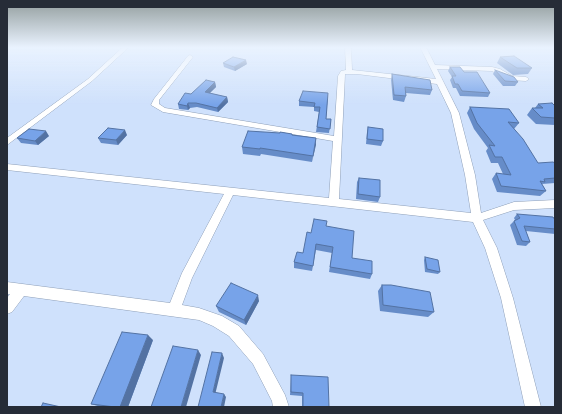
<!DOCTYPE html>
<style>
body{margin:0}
#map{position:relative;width:562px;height:414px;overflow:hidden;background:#cfe1fc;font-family:"Fira Sans Condensed",sans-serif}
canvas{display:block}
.frame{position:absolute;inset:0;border:8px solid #262c37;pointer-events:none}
</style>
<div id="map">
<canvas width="562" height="414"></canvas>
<div class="frame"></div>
</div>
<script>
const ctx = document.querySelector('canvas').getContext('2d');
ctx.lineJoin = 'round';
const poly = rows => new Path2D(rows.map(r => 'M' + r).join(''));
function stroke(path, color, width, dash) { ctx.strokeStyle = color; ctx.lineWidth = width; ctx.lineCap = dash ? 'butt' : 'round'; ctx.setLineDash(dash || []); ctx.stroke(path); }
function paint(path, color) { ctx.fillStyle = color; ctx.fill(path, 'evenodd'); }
const street = poly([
 [123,47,129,47,92,81,7,145,7,138,88,79,123,47],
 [345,47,351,47,352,70,436,79,420,47,426,47,435,65,492,67,500,69,512,76,526,77,529,79,526,81,511,80,492,71,437,69,459,113,475,175,481,213,514,202,555,200,555,208,514,210,483,220,497,248,513,298,541,407,525,407,501,298,485,248,473,222,233,195,192,278,182,305,199,308,222,316,239,326,263,354,285,395,289,407,273,407,272,401,253,364,229,336,213,326,199,320,24,296,12,312,7,314,7,298,10,294,7,294,7,282,170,303,182,273,224,194,7,170,7,164,329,198,333,141,163,112,151,105,154,99,188,56,190,55,193,57,159,100,159,104,165,108,334,136,338,76,341,71,346,70,345,47],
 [345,74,357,74,437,84,451,113,465,175,471,213,339,199,345,74]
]);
const wall = poly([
 [500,57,532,68,528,74,513,75,497,63],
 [223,63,247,64,235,71,224,67],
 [450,67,464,72,490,93,488,97,460,96,456,88,453,88,450,80,452,77,448,71],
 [495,70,518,82,515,86,503,86,493,74],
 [392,74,432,90,430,95,406,93,406,96,404,102,393,100,391,80],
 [215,82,216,87,209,93,227,97,228,102,218,112,197,107,190,108,188,110,179,109,178,104,191,94],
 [328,93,326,119,331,119,329,133,316,132,319,112,314,111,314,107,299,106,299,101],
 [538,104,555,106,555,125,536,124,527,115,532,108,535,108],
 [470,107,519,123,514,129,538,163,555,163,555,183,542,184,546,191,540,196,497,192,492,179,496,173,503,174,498,163,491,163,486,151,488,148,474,129,467,113],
 [368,127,383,141,381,146,366,144,367,132],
 [127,135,118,145,101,143,98,138],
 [292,135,316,138,312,162,261,154,260,156,243,154,242,147],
 [49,136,38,145,21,143,17,138],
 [359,178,380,197,378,202,356,199,357,182],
 [517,214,555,220,555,234,526,231,530,242,526,246,517,245,510,225,515,220,514,218],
 [326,226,352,258,372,274,370,279,329,272,332,253,316,250,312,271,294,268,294,262,303,253,311,233],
 [425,257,440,272,438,274,425,272,424,260],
 [382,285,434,312,428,317,380,311,378,291],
 [259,301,246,325,219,312,216,306],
 [153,340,128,407,101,407,91,404],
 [291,375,329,407,302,407,302,396,290,395]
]);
const shadedWall = poly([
 [246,60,247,64,235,71,234,67],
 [215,82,216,87,206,97,205,92],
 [227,97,228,102,218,112,217,108],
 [188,103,190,108,188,110,187,106],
 [125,130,127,135,118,145,116,140],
 [46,131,49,136,38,145,35,141],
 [316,138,316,145,312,162],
 [258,295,259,301,246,325,244,320],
 [148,335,153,340,128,407,120,407],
 [198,350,201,355,186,407,181,407],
 [222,353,224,358,215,395,213,392],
 [224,394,226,397,224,407,221,407]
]);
const building = poly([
 [514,56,532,68,517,68,500,57,514,56],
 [233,57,246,60,234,67,223,63,233,57],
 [450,67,460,67,464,72,477,72,490,93,462,91,458,84,455,84,452,76,456,76,450,67],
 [495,70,514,77,518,82,505,81,495,70],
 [392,74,430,80,432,90,405,87,406,96,394,95,392,74],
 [206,80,215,82,205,92,227,97,217,108,196,103,188,103,187,106,178,104,185,93,191,94,206,80],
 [303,91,328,93,326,119,331,119,330,129,317,127,320,107,314,107,315,103,299,101,303,91],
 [552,103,555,106,555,118,541,117,532,108,543,108,538,104,552,103],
 [470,107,509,109,519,123,508,122,523,139,538,163,553,162,555,163,555,178,544,179,545,182,540,181,546,191,501,186,496,173,511,175,502,157,495,157,489,145,495,146,477,123,470,107],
 [368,127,383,129,383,141,367,139,368,127],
 [108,128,125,130,116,140,98,138,108,128],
 [29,129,46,131,35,141,17,138,29,129],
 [248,131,280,133,280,132,292,134,292,135,316,138,313,156,260,148,260,149,242,147,248,131],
 [359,178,380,180,380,197,358,194,359,178],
 [517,214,553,217,555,220,555,229,524,226,530,242,522,241,514,221,520,218,517,214],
 [314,219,327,221,326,226,354,231,352,258,372,261,372,274,330,267,333,247,316,244,313,266,294,262,297,252,303,253,307,232,311,233,314,219],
 [425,257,438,260,440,272,427,269,425,257],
 [231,283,258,295,244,320,216,306,231,283],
 [382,285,391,285,430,292,434,312,383,305,382,285],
 [122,332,148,335,120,407,115,407,91,404,122,332],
 [173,346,198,350,181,407,151,407,173,346],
 [212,352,222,353,213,392,224,394,221,407,198,407,212,352],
 [291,375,328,377,329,407,303,407,303,393,291,392,291,375],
 [43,403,61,407,41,407,43,403]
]);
stroke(street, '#8e9fb8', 1);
paint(street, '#fff');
paint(wall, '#668cc8');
paint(shadedWall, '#5372a3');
paint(building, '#77a3e9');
stroke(building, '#5372a3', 1);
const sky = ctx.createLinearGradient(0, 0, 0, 105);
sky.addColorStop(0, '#919c9c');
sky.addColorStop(0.45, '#e9f2fe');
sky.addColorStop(1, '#e9f2fe00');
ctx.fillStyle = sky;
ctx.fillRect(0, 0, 562, 105);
</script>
